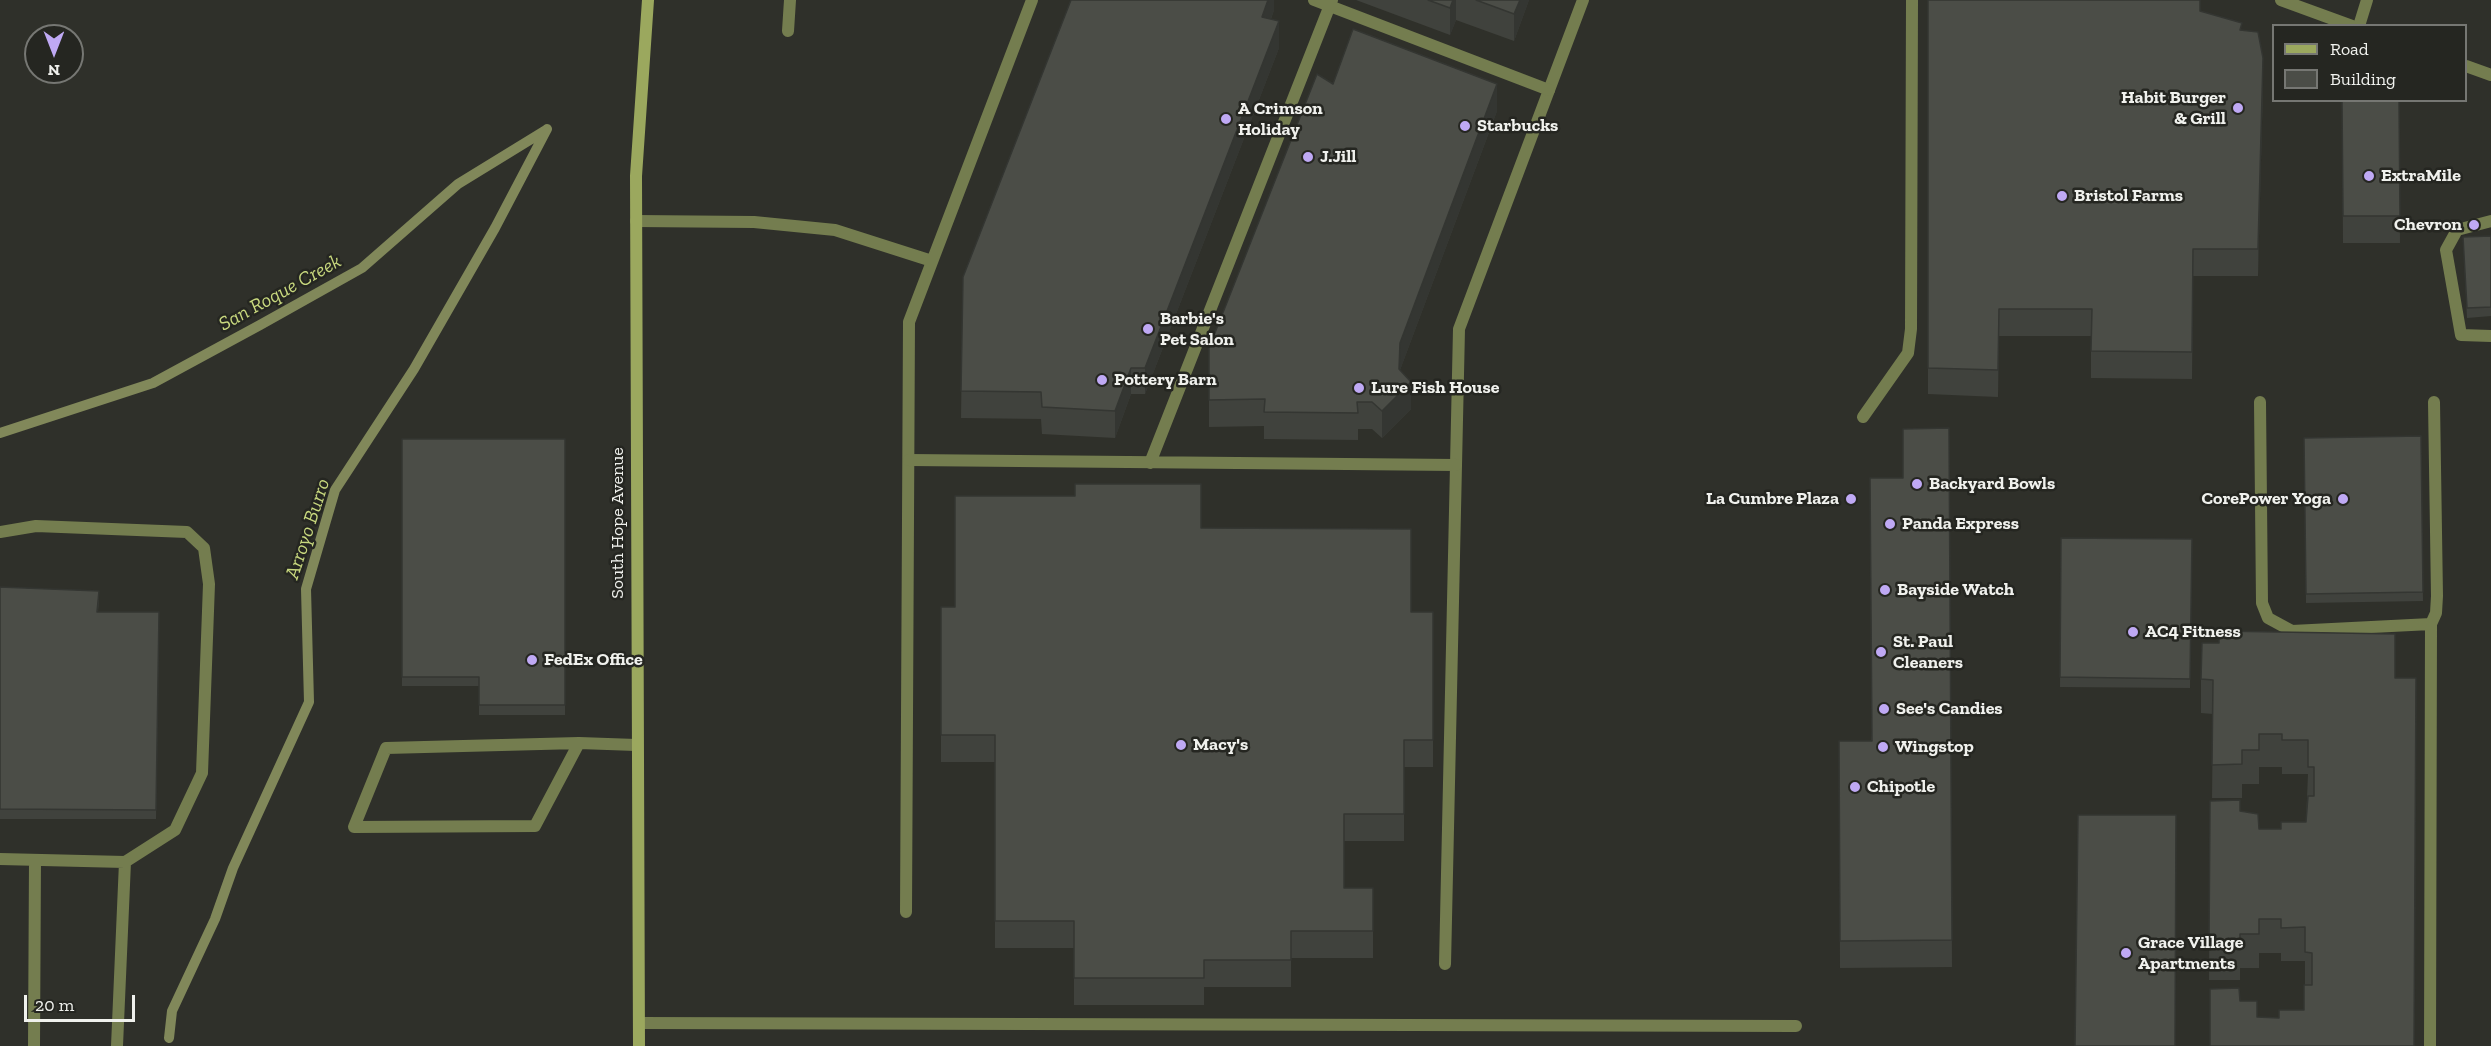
<!DOCTYPE html>
<style>
body{margin:0}
#map{position:relative;width:2491px;height:1046px;overflow:hidden;background:#2f302a;font-family:"Zilla Slab",serif}
canvas{display:block}
.legend{position:absolute;left:2272px;top:24px;width:195px;height:78px;box-sizing:border-box;background:#252621;border:2px solid #767773;margin:0;padding:8px 10px;list-style:none;font-size:18px;color:#f0f1ed}
.legend li{display:flex;align-items:center;gap:12px;height:30px}
.legend b{width:30px;border:2px solid #767773}
.north{position:absolute;left:24px;top:24px;width:60px;height:60px;box-sizing:border-box;background:#252621;border:2px solid #767773;border-radius:50%;rotate:180deg;font-size:16px;font-weight:700;line-height:24px;text-align:center;color:#f0f1ed}
.north::after{content:'';display:block;margin:auto;width:21px;height:27px;background:#bfa9f4;clip-path:polygon(50% 0,100% 100%,50% 72%,0 100%)}
.scale{position:absolute;left:24px;top:995px;width:111px;height:27px;box-sizing:border-box;border:3px solid #f0f1ed;border-top:0;padding-left:8px;font-size:18px;line-height:21px;white-space:nowrap;color:#f0f1ed;-webkit-text-stroke:4px #252621;paint-order:stroke}
</style>
<div id="map">
<canvas width="2491" height="1046"></canvas>
<ul class="legend">
<li><b style="height:8px;background:#9ba85e"></b>Road</li>
<li><b style="height:16px;background:#4b4d47"></b>Building</li>
</ul>
<div class="north">N</div>
<div class="scale">20 m</div>
</div>
<script>
const ctx = document.querySelector('canvas').getContext('2d');
ctx.lineJoin = 'round';
const poly = rows => new Path2D(rows.map(r => 'M' + r).join(''));
function stroke(path, color, width, dash) { ctx.strokeStyle = color; ctx.lineWidth = width; ctx.lineCap = dash ? 'butt' : 'round'; ctx.setLineDash(dash || []); ctx.stroke(path); }
function paint(path, color) { ctx.fillStyle = color; ctx.fill(path, 'evenodd'); }
function write(font, color, halo, rows, align = 'center') {
  ctx.font = font + ' "Zilla Slab",serif'; ctx.lineWidth = 5; ctx.setLineDash([]); ctx.textBaseline = 'middle'; ctx.strokeStyle = halo; ctx.fillStyle = color; for (const [text, x, y, turn = 0] of rows) {
    ctx.save(); ctx.translate(x, y); ctx.rotate((+turn || 0) * Math.PI / 180); ctx.textAlign = isNaN(turn) ? turn : align; if (halo) ctx.strokeText(text, 0, 0); ctx.fillText(text, 0, 0); ctx.restore();
  }
}
const stream = poly([
 [0,433,153,383,260,325,362,268,458,184,546,130],
 [169,1038,172,1011,215,919,233,868,309,702,306,589,335,490,414,369,495,228,547,129]
]);
const lane = poly([
 [2281,0,2352,26],
 [2359,26,2367,0],
 [788,31,790,0],
 [2466,66,2491,75],
 [636,221,754,222,835,230,932,261],
 [2491,221,2457,230,2446,250,2461,335,2491,336],
 [2260,402,2262,603,2268,618,2292,631,2431,624,2436,613,2437,596,2434,402],
 [1863,417,1908,353,1911,329,1912,0],
 [0,532,36,526,187,532,204,548,209,584,202,773,175,830,125,862,0,859],
 [579,743,535,826,354,827,386,748,579,743,636,745],
 [906,912,909,322,1032,0],
 [1445,964,1459,329,1583,0],
 [639,1023,1796,1026],
 [34,1046,35,860],
 [117,1046,125,862],
 [2430,1046,2431,624]
]);
const street = poly([
 [1314,0,1549,90],
 [909,460,1456,465],
 [1150,463,1332,0]
]);
const secondary = poly([
 [639,1046,636,176,648,0]
]);
const wall = poly([
 [1274,0,1274,10,1271,19,1279,48,1145,394,1131,394,1115,438,1042,434,1041,419,961,418,963,277],
 [1356,0,1529,0,1514,41,1456,20,1450,35],
 [1928,0,2200,11,2242,30,2263,85,2258,276,2193,276,2192,379,2091,378,2091,336,1999,336,1998,397,1928,394],
 [1333,84,1497,111,1400,370,1411,409,1382,438,1372,429,1358,429,1358,440,1264,439,1264,426,1209,427,1209,348],
 [2342,100,2399,100,2400,243,2343,243],
 [2491,236,2491,316,2467,318,2463,237],
 [1949,428,1952,967,1840,968,1839,741,1871,741,1903,478],
 [2421,436,2423,601,2306,603,2304,438],
 [402,439,565,439,565,715,479,715,479,686,402,686],
 [1201,528,1411,612,1433,612,1433,767,1404,767,1404,841,1344,841,1344,888,1373,888,1373,958,1291,958,1291,987,1204,987,1204,1005,1074,1005,1074,948,995,948,995,762,941,762,941,607,955,607],
 [2061,538,2192,539,2190,688,2060,687],
 [0,587,99,600,98,612,159,612,156,819,0,819],
 [2395,678,2414,1046,2210,1046,2240,1001,2257,1017,2279,1018,2304,1010,2305,985,2305,961,2281,961,2281,953,2259,953,2259,968,2240,968,2240,980,2209,980,2210,801,2240,811,2259,829,2281,829,2306,822,2308,774,2282,774,2282,767,2259,767,2259,784,2242,784,2242,798,2212,798,2213,714,2201,713,2201,679]
]);
const shadedWall = poly([
 [1268,0,1274,0,1274,10,1262,44,1262,17],
 [1453,0,1456,0,1456,20,1450,35,1450,8],
 [1520,0,1529,0,1514,41,1514,14],
 [1279,21,1279,48,1145,394,1145,368],
 [2263,58,2263,85,2258,276,2258,249],
 [1497,84,1497,111,1400,370,1411,382,1411,409,1382,438,1382,411,1399,369,1400,343],
 [1999,309,1999,336,1998,397,1998,370],
 [1131,368,1131,394,1115,438,1115,411]
]);
const building = poly([
 [1071,0,1268,0,1262,17,1279,21,1145,368,1131,368,1115,411,1042,407,1041,392,961,391,963,277,1071,0],
 [1428,0,1453,0,1450,8,1428,0],
 [1476,0,1520,0,1514,14,1476,0],
 [1928,0,2200,0,2200,11,2242,23,2240,30,2258,32,2263,58,2258,249,2193,249,2192,352,2091,351,2092,309,1999,309,1998,370,1928,368,1928,0],
 [1353,29,1497,84,1400,343,1399,369,1411,382,1382,411,1372,402,1357,402,1358,413,1264,412,1265,399,1209,400,1209,348,1317,74,1333,84,1353,29],
 [2342,100,2399,100,2400,216,2343,216,2342,100],
 [2491,236,2491,307,2467,308,2463,237,2491,236],
 [1949,428,1952,940,1840,941,1839,741,1872,741,1870,478,1903,478,1903,429,1949,428],
 [2421,436,2423,592,2306,594,2304,438,2421,436],
 [402,439,565,439,565,705,479,705,479,677,402,677,402,439],
 [1075,484,1201,484,1201,528,1411,529,1411,612,1433,612,1433,740,1404,740,1404,814,1344,814,1344,888,1373,888,1373,931,1291,931,1291,960,1204,960,1204,978,1074,978,1074,921,995,921,995,735,941,735,941,607,955,607,955,496,1075,496,1075,484],
 [2061,538,2192,539,2190,679,2060,677,2061,538],
 [0,587,99,591,97,612,159,612,156,810,0,809,0,587],
 [2219,631,2395,634,2395,678,2416,678,2414,1046,2210,1046,2210,989,2239,988,2240,1001,2257,1001,2257,1017,2279,1018,2279,1010,2304,1010,2304,985,2312,985,2312,953,2305,952,2305,927,2281,928,2281,919,2259,919,2259,934,2240,934,2240,946,2209,946,2210,801,2240,800,2240,811,2258,814,2259,829,2281,829,2281,822,2306,822,2308,796,2314,796,2314,767,2308,767,2308,740,2282,740,2282,734,2259,734,2259,750,2242,750,2242,764,2212,765,2213,680,2201,679,2202,643,2219,643,2219,631],
 [2078,815,2176,815,2175,1046,2075,1046,2078,815]
]);
const markers = [
 [2238,108,6,"#bfa9f4"],
 [1226,119,6,"#bfa9f4"],
 [1465,126,6,"#bfa9f4"],
 [1308,157,6,"#bfa9f4"],
 [2369,176,6,"#bfa9f4"],
 [2062,196,6,"#bfa9f4"],
 [2474,225,6,"#bfa9f4"],
 [1148,329,6,"#bfa9f4"],
 [1102,380,6,"#bfa9f4"],
 [1359,388,6,"#bfa9f4"],
 [1917,484,6,"#bfa9f4"],
 [1851,499,6,"#bfa9f4"],
 [2343,499,6,"#bfa9f4"],
 [1890,524,6,"#bfa9f4"],
 [1885,590,6,"#bfa9f4"],
 [2133,632,6,"#bfa9f4"],
 [1881,652,6,"#bfa9f4"],
 [532,660,6,"#bfa9f4"],
 [1884,709,6,"#bfa9f4"],
 [1181,745,6,"#bfa9f4"],
 [1883,747,6,"#bfa9f4"],
 [1855,787,6,"#bfa9f4"],
 [2126,953,6,"#bfa9f4"]
];
const poiNames = [
 ["Habit Burger",2226,98,"right"],
 ["& Grill",2226,119,"right"],
 ["A Crimson",1238,109],
 ["Holiday",1238,130],
 ["Starbucks",1477,126],
 ["J.Jill",1320,157],
 ["ExtraMile",2381,176],
 ["Bristol Farms",2074,196],
 ["Chevron",2462,225,"right"],
 ["Barbie's",1160,319],
 ["Pet Salon",1160,340],
 ["Pottery Barn",1114,380],
 ["Lure Fish House",1371,388],
 ["Backyard Bowls",1929,484],
 ["La Cumbre Plaza",1839,499,"right"],
 ["CorePower Yoga",2331,499,"right"],
 ["Panda Express",1902,524],
 ["Bayside Watch",1897,590],
 ["AC4 Fitness",2145,632],
 ["St. Paul",1893,642],
 ["Cleaners",1893,663],
 ["FedEx Office",544,660],
 ["See's Candies",1896,709],
 ["Macy's",1193,745],
 ["Wingstop",1895,747],
 ["Chipotle",1867,787],
 ["Grace Village",2138,943],
 ["Apartments",2138,964]
];
const streetNames = [
 ["South Hope Avenue",618,523,-90]
];
const waterNames = [
 ["San Roque Creek",280,293,-29],
 ["Arroyo Burro",308,529,-72]
];
stroke(stream, '#81885a', 10);
stroke(lane, '#747d4f', 12);
stroke(street, '#747d4f', 12);
stroke(secondary, '#9ba85e', 12);
paint(wall, '#40423d');
paint(shadedWall, '#343632');
paint(building, '#4b4d47');
stroke(building, '#343632', 1.5);
for (const [x, y, r, color] of markers) { const dot = new Path2D(); dot.arc(x, y, r, 0, 2 * Math.PI); ctx.fillStyle = color; ctx.fill(dot); stroke(dot, '#252621', 2); }
write('bold 18px', '#f0f1ed', '#252621', poiNames, 'left');
write('18px', '#f0f1ed', '#252621', streetNames);
write('italic 20px', '#c8d87e', '#252621', waterNames);
</script>
